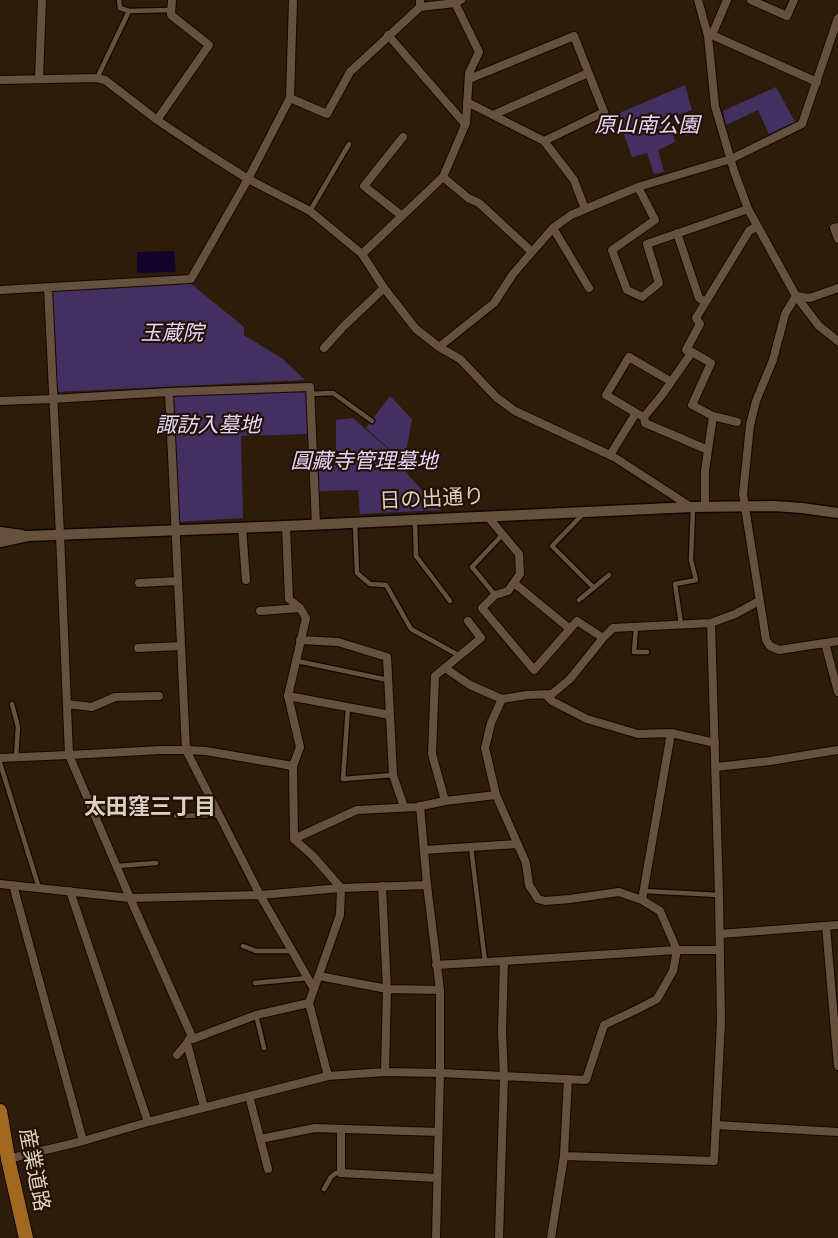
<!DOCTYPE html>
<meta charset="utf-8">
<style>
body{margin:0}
canvas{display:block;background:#2d1c0a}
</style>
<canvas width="838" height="1238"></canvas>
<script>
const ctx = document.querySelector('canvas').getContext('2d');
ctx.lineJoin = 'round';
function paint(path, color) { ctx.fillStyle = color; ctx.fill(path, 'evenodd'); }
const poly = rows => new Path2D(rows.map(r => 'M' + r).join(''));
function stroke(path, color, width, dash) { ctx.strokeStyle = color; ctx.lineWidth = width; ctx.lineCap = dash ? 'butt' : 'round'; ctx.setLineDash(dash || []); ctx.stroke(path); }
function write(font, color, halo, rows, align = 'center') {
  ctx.font = font + ' "Source Serif 4","Noto Sans JP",serif'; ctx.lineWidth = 4.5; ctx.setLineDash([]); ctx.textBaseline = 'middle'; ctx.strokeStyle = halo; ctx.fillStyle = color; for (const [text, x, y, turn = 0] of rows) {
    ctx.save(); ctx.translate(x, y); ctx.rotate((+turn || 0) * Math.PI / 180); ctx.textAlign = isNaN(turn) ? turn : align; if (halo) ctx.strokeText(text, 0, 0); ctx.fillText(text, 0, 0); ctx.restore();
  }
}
const green = poly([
 [685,85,692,110,669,118,675,142,658,150,664,172,654,174,647,153,632,157,617,114],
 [776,87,795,122,769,134,758,110,726,125,723,111],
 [190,283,244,327,244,335,283,359,305,380,57,392,51,291],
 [303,390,306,392,308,434,241,436,243,518,178,522,174,395],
 [390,396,412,419,404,462,366,428],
 [353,418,404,463,403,469,440,510,360,514,358,490,319,491,317,451,336,450,336,420]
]);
const water = poly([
 [174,251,176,272,137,273,137,252]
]);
const service = poly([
 [119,0,120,8,129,11,171,10],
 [97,78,129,11],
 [310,211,349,144],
 [310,394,333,393,372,421],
 [582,515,552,546,594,588],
 [415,520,416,556,450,601],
 [355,523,357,573,370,584,386,585,411,629,460,656],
 [495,595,472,567,503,534],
 [579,600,609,575],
 [681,624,675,584,696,580,691,560,693,508],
 [636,627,634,652,647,652],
 [297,661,388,680],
 [12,704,18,727,16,757],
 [348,707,343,779,393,775],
 [0,763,39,888],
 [176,816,219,815],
 [471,847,485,962],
 [117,866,156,863],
 [644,891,719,895],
 [243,946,256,951,293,951],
 [255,983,308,978],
 [256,1015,264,1048],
 [324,1189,331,1177,336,1173,340,1173]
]);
const minor = poly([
 [698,0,708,36,715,106,734,171,748,209,796,296,819,326,838,341],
 [751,0,787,16,794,0],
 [420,7,455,3,461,0],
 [388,35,465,124],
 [712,35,817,82],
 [709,36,712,35,727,0],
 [39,79,42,0],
 [469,79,574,36,604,112,544,141],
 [0,80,97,78,105,80,157,120,202,150,248,179,310,211,362,254,384,288,416,329,439,347,460,359,496,397,515,411,614,457,691,507],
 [290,98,327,114,350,72,420,7,420,0],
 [467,102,544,141,574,180,585,209],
 [493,115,588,73],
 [157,120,209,45,171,15,172,0],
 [443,177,468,198,479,203,532,252],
 [638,187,655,220,612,250,627,290,642,297,659,283,647,244,748,209],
 [402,216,364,186,403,137],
 [838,227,834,228,838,239],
 [553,228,589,288],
 [677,233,699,298,705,302],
 [362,254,443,177,466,123,469,73,479,52,455,3],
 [48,288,60,535,69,755,130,898,260,895,341,888,427,885],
 [0,290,191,279,248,179,290,98,293,0],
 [439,347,494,303,513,274,532,252,553,228,571,215,638,187,731,159,802,124,838,18],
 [324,348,344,326,384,288],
 [690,354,686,350,700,324,696,318,749,231,757,226],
 [169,392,186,750,260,895,314,989,309,1003,328,1076,385,1072,440,1073,586,1080,604,1025,638,1009,657,999,673,971,677,950,660,911,642,900,619,892,570,899,545,901,538,899,529,885,526,863,496,795,485,748,491,723,502,699,527,695,552,694,570,679,603,638,613,628,711,623],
 [0,401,52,399,169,392,310,387,316,525],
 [636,413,606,395,629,357,670,381],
 [644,417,645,423,708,450],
 [610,455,636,413,644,417,662,395,692,352,711,363,692,405,713,416,737,422],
 [705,507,705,471,713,416],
 [488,517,519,554,520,574,508,591,495,595,482,608,534,670,577,621,603,638],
 [286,526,289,599,300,608,306,618,288,696,390,715,393,775,404,807],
 [242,528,246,580],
 [139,583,178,581],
 [514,583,570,629],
 [260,611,300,608],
 [300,640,338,642,387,657,390,715],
 [838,641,825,643,838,692],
 [825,643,779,650,770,646,766,640,743,494,750,425,756,401,773,360,785,314,796,296,810,298,838,288],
 [138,648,181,646],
 [445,668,470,685,502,699],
 [546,695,552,701,587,719,638,734,671,733],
 [288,696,300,747,293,766],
 [67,704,92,707,115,697,159,696],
 [0,758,69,755,161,750,186,750,206,751,293,766,294,839,357,810,417,807,445,801,496,795],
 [716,767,770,761,838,750],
 [445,801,432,754,435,676,481,638,468,621],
 [420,806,427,885,440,990,440,1073,436,1238],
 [91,807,136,805],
 [294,839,313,856,341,888,340,915,314,989],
 [424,850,517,844],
 [0,884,130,898,193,1039,256,1015,309,1003],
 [13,885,83,1141],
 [382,886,387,989,385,1072],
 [70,891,148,1122],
 [642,900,671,733,715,743],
 [826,926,838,1066],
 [720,934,838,925],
 [504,961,677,950,720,950],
 [436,965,504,961,502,1032,504,1077,499,1238],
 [319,976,387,989,440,990],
 [191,1036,187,1043,204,1107],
 [177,1055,187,1043],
 [249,1096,268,1169],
 [716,1125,838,1132],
 [341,1129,341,1173,437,1178],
 [260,1139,315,1128,438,1132],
 [564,1156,568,1079],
 [8,1159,83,1141,148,1122,328,1076],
 [551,1238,564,1156,714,1161,721,1021,719,895,711,623,735,614,759,601]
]);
const tertiary = poly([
 [0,532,22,535],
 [0,542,28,536,286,526,692,507,774,506,802,508,838,513]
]);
const primary = poly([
 [0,1111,8,1159,26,1238]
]);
const parkNames = [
 ["原山南公園",647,127],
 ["玉蔵院",172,335],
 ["諏訪入墓地",208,427],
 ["圓藏寺管理墓地",364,463]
];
const streetNames = [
 ["日の出通り",432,500,-3],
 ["産業道路",33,1170,79]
];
const neighbourhoodNames = [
 ["太田窪三丁目",150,808]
];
paint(green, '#443060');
paint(water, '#15022b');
stroke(service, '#150600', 7);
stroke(minor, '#150600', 10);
stroke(tertiary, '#150600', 13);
stroke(primary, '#150600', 16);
stroke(service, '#66513e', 4.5);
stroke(minor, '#66513e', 8);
stroke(tertiary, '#66513e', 10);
stroke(primary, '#a16821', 14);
write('italic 21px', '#e4d7fd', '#231203', parkNames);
write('21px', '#dcd0c5', '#231203', streetNames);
write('bold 22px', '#dcd0c5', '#231203', neighbourhoodNames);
</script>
